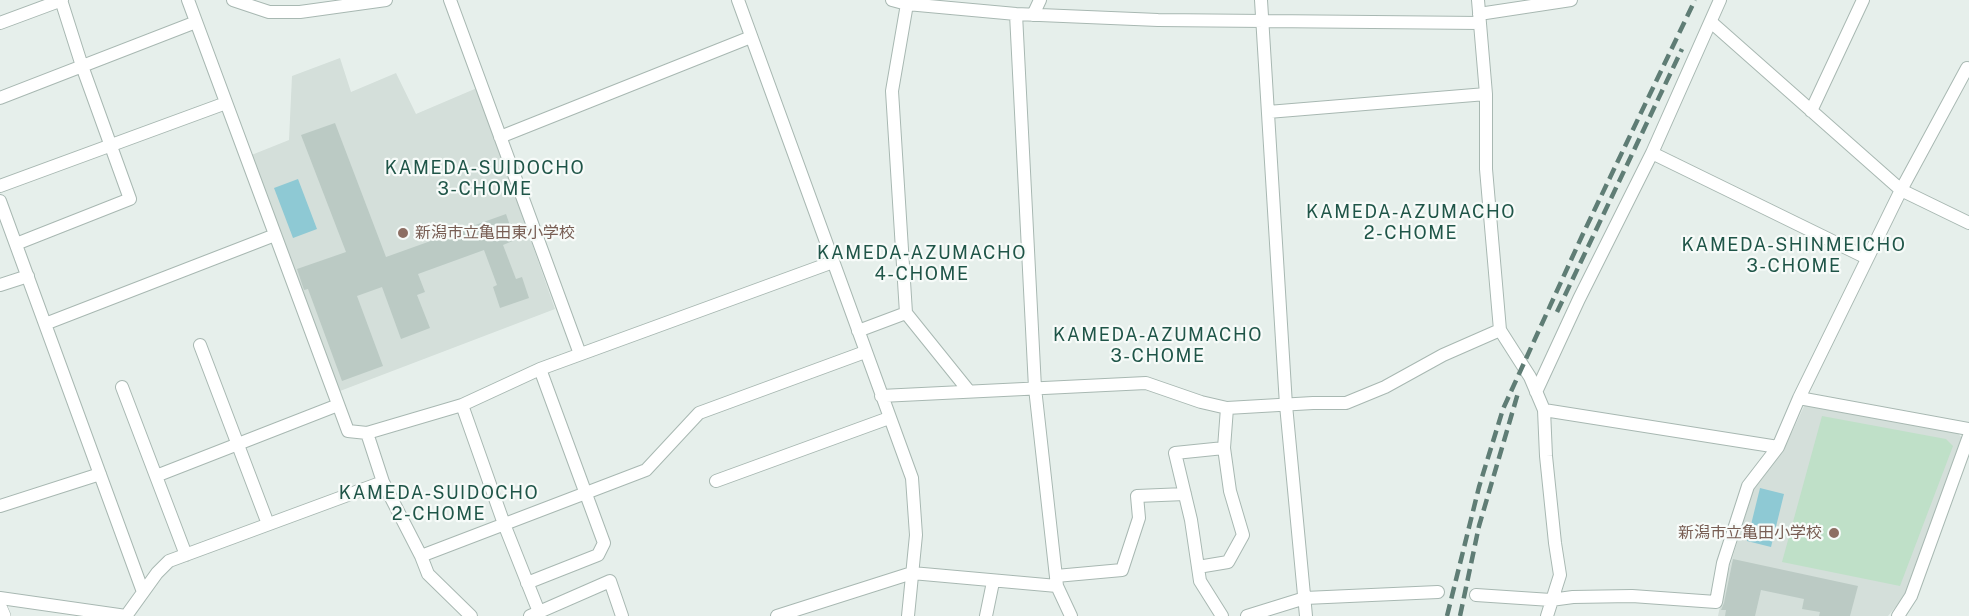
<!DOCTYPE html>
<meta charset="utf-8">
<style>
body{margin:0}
canvas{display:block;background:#e6efeb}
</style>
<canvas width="1969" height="616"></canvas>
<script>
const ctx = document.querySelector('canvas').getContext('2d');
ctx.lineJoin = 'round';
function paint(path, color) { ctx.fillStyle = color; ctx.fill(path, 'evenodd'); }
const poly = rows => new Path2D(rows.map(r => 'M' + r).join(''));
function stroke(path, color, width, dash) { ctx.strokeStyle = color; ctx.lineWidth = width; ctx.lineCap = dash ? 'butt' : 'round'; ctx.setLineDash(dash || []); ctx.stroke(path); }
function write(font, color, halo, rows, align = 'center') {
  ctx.font = font + ' "Public Sans","Noto Sans JP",sans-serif'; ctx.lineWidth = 4.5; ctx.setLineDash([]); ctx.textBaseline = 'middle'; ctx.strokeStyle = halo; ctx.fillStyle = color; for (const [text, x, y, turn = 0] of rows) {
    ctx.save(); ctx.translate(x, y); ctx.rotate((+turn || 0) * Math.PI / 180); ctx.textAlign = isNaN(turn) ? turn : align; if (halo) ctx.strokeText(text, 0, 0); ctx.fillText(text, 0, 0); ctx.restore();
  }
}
const built = poly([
 [340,58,351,92,396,73,416,114,477,88,555,309,340,391,249,156,289,140,292,76],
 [1806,402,1957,432,1962,438,1904,597,1888,616,1718,616,1725,582,1755,485,1787,443]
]);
const green = poly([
 [1822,416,1946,439,1953,446,1900,586,1782,562]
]);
const water = poly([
 [298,179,317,229,293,238,274,188],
 [1760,488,1784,494,1771,547,1747,541]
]);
const building = poly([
 [335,123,386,257,506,214,515,240,503,245,516,279,522,277,529,298,500,308,493,287,497,285,484,250,418,274,425,292,417,295,430,328,401,339,382,287,357,296,383,366,342,381,308,289,304,290,297,269,346,252,301,135],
 [1733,559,1858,586,1850,616,1819,616,1820,612,1802,609,1804,599,1761,590,1755,616,1725,616,1726,610,1721,610,1724,603]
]);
const minor = poly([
 [188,0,348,431,367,433,462,405,540,369,833,262],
 [233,0,269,12,300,12,386,0],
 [450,0,580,354],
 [738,0,912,478,916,535,908,616],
 [892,0,907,4,1016,14,1158,20,1480,23],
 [1261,0,1286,405,1306,616],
 [1478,0,1486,94,1486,169,1500,330,1530,377,1544,410,1546,456,1555,543,1560,575,1547,616],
 [1016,14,1035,388,1057,586,1071,616],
 [1479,14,1571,0],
 [1033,15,1040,0],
 [1711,22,1901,190,1969,223],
 [0,23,62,0],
 [0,98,196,22],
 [1811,111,1863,0],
 [1268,112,1486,94],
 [500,137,751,37],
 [1652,153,1867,258],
 [0,186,226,103],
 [0,201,143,592],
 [16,244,130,199,82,66,61,0],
 [0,285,28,276],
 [906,313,968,390],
 [45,324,275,235],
 [858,331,906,313,892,91,907,4],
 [200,345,268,524],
 [122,387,186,555],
 [1536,392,1579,299,1652,153,1720,0],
 [881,396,1146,383,1201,402,1227,408,1313,403,1346,403,1385,387,1443,355,1500,330],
 [1799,398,1969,429],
 [462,405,504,524,539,612],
 [1544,410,1778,447,1799,398,1901,190,1967,68],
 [367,433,383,482,421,556,428,574,471,616],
 [156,476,338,405],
 [716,481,889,418],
 [0,506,100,474],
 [421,556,646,470,699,413,865,352],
 [1198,567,1228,562,1243,535,1230,491,1224,448,1227,408],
 [1056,576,1122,570,1139,518,1137,496,1185,494],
 [527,583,598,555,604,543,540,369],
 [1476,595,1551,600,1573,597,1632,596,1716,602,1723,563,1748,486,1778,447],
 [0,598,126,616,157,573,169,561,383,482],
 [530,616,610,581,622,616],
 [777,616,912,573,1057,586],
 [986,616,993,582],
 [1222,616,1200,581,1191,520,1175,453,1224,448],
 [1247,616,1305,598,1438,592],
 [1898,616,1911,596,1969,436]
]);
const tertiary = poly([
 [0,609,3,616]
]);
const rail = poly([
 [1557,312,1682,49],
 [1447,616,1479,487,1503,409,1582,236,1695,0],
 [1460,616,1479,526,1518,393]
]);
const markers = [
 [403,233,6,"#8d6e63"],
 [1834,533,6,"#8d6e63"]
];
const educationNames = [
 ["新潟市立亀田東小学校",415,233],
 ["新潟市立亀田小学校",1822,533,"right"]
];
const neighbourhoodNames = [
 ["KAMEDA-SUIDOCHO",485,168],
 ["3-CHOME",485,189],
 ["KAMEDA-AZUMACHO",1411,212],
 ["2-CHOME",1411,233],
 ["KAMEDA-SHINMEICHO",1794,245],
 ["3-CHOME",1794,266],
 ["KAMEDA-AZUMACHO",922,253],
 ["4-CHOME",922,274],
 ["KAMEDA-AZUMACHO",1158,335],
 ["3-CHOME",1158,356],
 ["KAMEDA-SUIDOCHO",439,493],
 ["2-CHOME",439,514]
];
paint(built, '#d4dfda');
paint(green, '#bfe0c8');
paint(water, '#8ec9d4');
paint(building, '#bbcac4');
stroke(minor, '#a8b8b2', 14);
stroke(tertiary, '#a8b8b2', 16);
stroke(minor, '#fff', 12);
stroke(tertiary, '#fff', 15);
stroke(rail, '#5f7d75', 4.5, [12, 6]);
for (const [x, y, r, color] of markers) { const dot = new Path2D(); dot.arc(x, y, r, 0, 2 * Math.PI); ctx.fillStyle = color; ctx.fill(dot); stroke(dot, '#f7fbf9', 2); }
write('16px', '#785e54', '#f7fbf9', educationNames, 'left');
ctx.letterSpacing = '1.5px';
write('18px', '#1f5548', '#f7fbf9', neighbourhoodNames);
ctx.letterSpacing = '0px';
</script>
